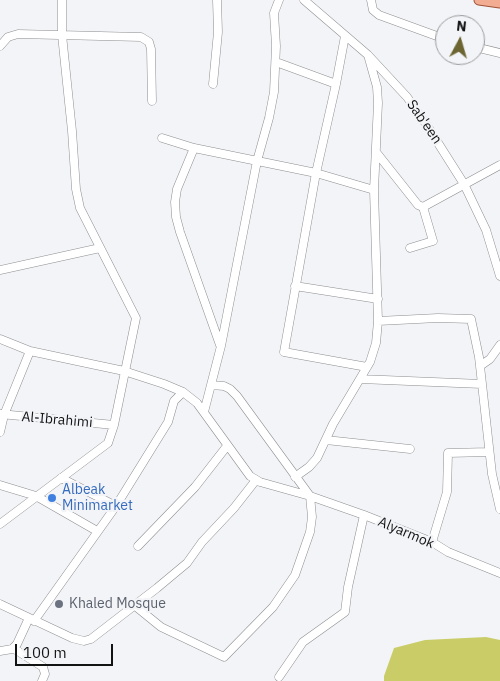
<!DOCTYPE html>
<style>
body{margin:0}
#map{position:relative;width:500px;height:681px;overflow:hidden;background:#f3f4f7;font-family:"IBM Plex Sans",sans-serif}
canvas{display:block}
.north{position:absolute;left:435px;top:15px;width:50px;height:50px;box-sizing:border-box;background:#f3f4f7;border:1px solid #999a9c;border-radius:50%;rotate:6deg;font-size:14px;font-weight:700;line-height:20px;text-align:center;color:#121313}
.north::after{content:'';display:block;margin:auto;width:18px;height:22px;background:#6c6531;clip-path:polygon(50% 0,100% 100%,50% 72%,0 100%)}
.scale{position:absolute;left:15px;top:644px;width:98px;height:22px;box-sizing:border-box;border:2px solid #121313;border-top:0;padding-left:6px;font-size:15px;line-height:18px;white-space:nowrap;color:#121313;-webkit-text-stroke:4px #f3f4f7;paint-order:stroke}
</style>
<div id="map">
<canvas width="500" height="681"></canvas>
<div class="north">N</div>
<div class="scale">100 m</div>
</div>
<script>
const ctx = document.querySelector('canvas').getContext('2d');
ctx.lineJoin = 'round';
function paint(path, color) { ctx.fillStyle = color; ctx.fill(path, 'evenodd'); }
const poly = rows => new Path2D(rows.map(r => 'M' + r).join(''));
function stroke(path, color, width, dash) { ctx.strokeStyle = color; ctx.lineWidth = width; ctx.lineCap = dash ? 'butt' : 'round'; ctx.setLineDash(dash || []); ctx.stroke(path); }
function write(font, color, halo, rows, align = 'center') {
  ctx.font = font + ' "IBM Plex Sans",sans-serif'; ctx.lineWidth = 4.5; ctx.setLineDash([]); ctx.textBaseline = 'middle'; ctx.strokeStyle = halo; ctx.fillStyle = color; for (const [text, x, y, turn = 0] of rows) {
    ctx.save(); ctx.translate(x, y); ctx.rotate((+turn || 0) * Math.PI / 180); ctx.textAlign = isNaN(turn) ? turn : align; if (halo) ctx.strokeText(text, 0, 0); ctx.fillText(text, 0, 0); ctx.restore();
  }
}
const forest = poly([
 [486,637,500,640,500,681,384,681,384,676,394,648,425,640]
]);
const minor = poly([
 [304,0,368,55,407,97,426,124,464,184,486,230,500,276],
 [371,0,373,10,379,15,445,39],
 [345,36,336,84,316,173,284,352,367,367],
 [0,46,8,37,18,34,141,37,149,42,151,49,152,101],
 [475,47,500,53],
 [276,62,336,84],
 [213,84,218,32,217,0],
 [162,138,194,148,316,173,374,190],
 [194,148,177,189,175,202,176,217,180,232,220,345],
 [376,152,418,205,423,207,500,165],
 [410,248,433,241,423,207],
 [0,270,100,248],
 [295,286,378,299],
 [378,321,438,318,471,319,479,357,492,474,500,509],
 [0,339,30,351,124,371,164,384,183,392,197,403,250,476,260,482,310,496,312,517,310,532,295,575,273,607,224,657,161,627,134,605],
 [480,366,490,359,500,345],
 [360,379,482,384],
 [211,385,224,386,230,389,237,396,310,496,364,515,432,542,448,552,500,573],
 [204,412,221,346,257,161,269,118,274,92,276,46,274,13,279,0],
 [0,414,114,425],
 [0,432,4,415,30,351],
 [326,440,410,449],
 [295,477,309,467,317,458,333,424,370,362,376,343,378,321,374,190,378,103,377,87,368,55],
 [61,478,116,506],
 [0,485,36,496,97,531],
 [0,524,108,443,114,425,136,318,80,208,76,189,72,131,62,35,62,0],
 [432,542,447,492,448,453,489,452],
 [138,546,195,487,227,446],
 [0,604,72,638,84,641,91,639,157,588,187,563,202,542,234,508,256,480],
 [34,621,116,506,168,422,174,401,183,392],
 [13,648,43,667,45,674,42,681],
 [0,651,12,649,17,644,29,618],
 [279,677,303,642,345,612,348,587,364,515]
]);
const major = poly([
 [479,0,500,3]
]);
const markers = [
 [52,498,5,"#3f7fe0"],
 [59,604,5,"#6b7280"]
];
const streetNames = [
 ["Sab'een",424,122,55],
 ["Al-Ibrahimi",57,420,5],
 ["Alyarmok",406,533,23]
];
const shopNames = [
 ["Albeak",62,490],
 ["Minimarket",62,506]
];
const worshipNames = [
 ["Khaled Mosque",69,604]
];
paint(forest, '#cacd67');
stroke(minor, '#8d8e90', 9);
stroke(major, '#9e5236', 11);
stroke(minor, '#fff', 8);
stroke(major, '#f2ac92', 9);
for (const [x, y, r, color] of markers) { const dot = new Path2D(); dot.arc(x, y, r, 0, 2 * Math.PI); ctx.fillStyle = color; ctx.fill(dot); stroke(dot, '#f3f4f7', 2); }
write('14px', '#121313', '#f3f4f7', streetNames);
write('14px', '#366cbe', '#f3f4f7', shopNames, 'left');
write('14px', '#5b616d', '#f3f4f7', worshipNames, 'left');
</script>
